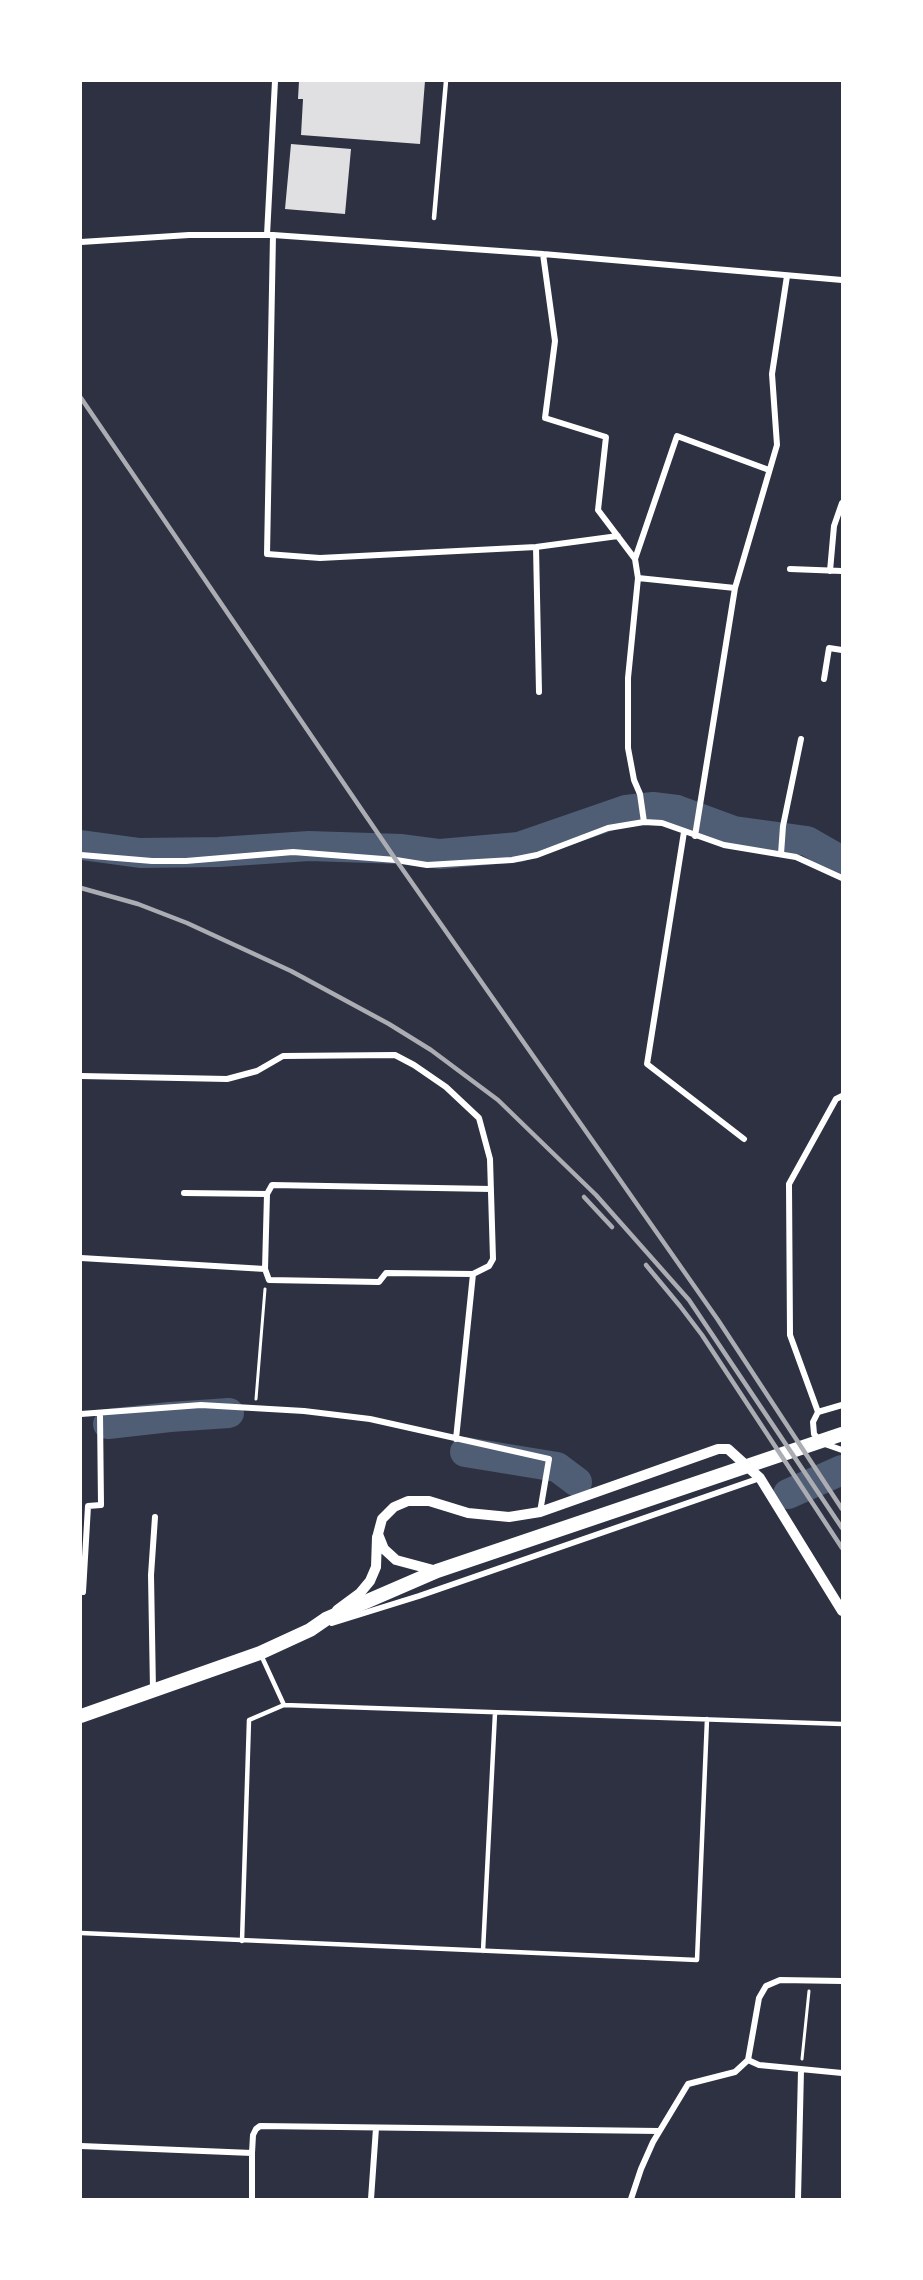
<!DOCTYPE html>
<style>
body{margin:0}
#map{position:relative;width:923px;height:2280px;overflow:hidden;background:#2d3142;font-family:Poppins,sans-serif}
canvas{display:block}
.frame{position:absolute;inset:0;border:82px solid #fff;pointer-events:none}
</style>
<div id="map">
<canvas width="923" height="2280"></canvas>
<div class="frame"></div>
</div>
<script>
const ctx = document.querySelector('canvas').getContext('2d');
ctx.lineJoin = 'round';
const poly = rows => new Path2D(rows.map(r => 'M' + r).join(''));
function stroke(path, color, width, dash) { ctx.strokeStyle = color; ctx.lineWidth = width; ctx.lineCap = dash ? 'butt' : 'round'; ctx.setLineDash(dash || []); ctx.stroke(path); }
function paint(path, color) { ctx.fillStyle = color; ctx.fill(path, 'evenodd'); }
const river = poly([
 [81,845,140,853,219,852,309,846,402,849,440,854,519,847,626,810,653,807,677,810,734,831,807,841,842,861],
 [108,1424,170,1417,229,1413],
 [465,1452,557,1467,577,1482],
 [788,1494,842,1470]
]);
const building = poly([
 [299,81,425,81,420,144,301,135,303,99,298,99],
 [291,144,351,149,345,214,285,209]
]);
const path = poly([
 [256,1399,265,1289],
 [802,2059,809,1991]
]);
const service = poly([
 [434,218,446,81],
 [261,1655,284,1705,842,1724],
 [81,1933,697,1960,707,1719],
 [242,1941,249,1720,284,1705],
 [483,1951,495,1713]
]);
const minor = poly([
 [267,235,275,81],
 [273,235,267,554,320,558,536,547,618,536],
 [81,242,189,235,273,235,543,254,842,280],
 [543,254,555,341,545,418,606,437,598,510,635,559,638,578,735,588],
 [536,547,539,692],
 [635,559,677,436,769,470],
 [790,569,842,571],
 [830,571,834,526,842,503],
 [638,578,628,678,628,748,634,780,640,794,644,822],
 [824,679,829,648,842,650],
 [684,832,647,1064,744,1139],
 [695,836,735,588,777,445,772,374,787,276],
 [781,854,783,826,801,739],
 [81,855,152,861,186,861,293,852,396,860,427,865,512,860,537,855,608,828,644,822,662,823,724,845,796,857,842,878],
 [81,1076,227,1079,257,1071,283,1056,395,1055,414,1065,446,1087,479,1118,490,1159,493,1259,489,1266,473,1274,456,1439],
 [184,1193,267,1194,272,1185,491,1189],
 [81,1258,265,1269,269,1280,379,1282,386,1273,473,1274],
 [265,1269,267,1194],
 [842,1405,818,1412,813,1422,814,1434,822,1443,842,1450],
 [818,1412,790,1335,789,1184,836,1099,842,1096],
 [81,1414,201,1405,304,1411,370,1419,549,1459,540,1512],
 [83,1592,88,1506,101,1505,100,1414],
 [332,1623,419,1596,760,1478],
 [153,1690,151,1575,155,1517],
 [748,2060,759,2065,842,2073],
 [81,2146,252,2153,252,2199],
 [252,2153,253,2135,256,2129,260,2126,659,2131],
 [371,2199,376,2128],
 [631,2199,641,2169,653,2142,688,2084,735,2072,748,2060,759,1998,766,1986,780,1980,842,1981],
 [798,2199,801,2070]
]);
const tertiary = poly([
 [437,1571,396,1560,384,1549,378,1534,382,1519,394,1507,408,1501,429,1501,468,1513,509,1517,540,1512,718,1449,728,1449,760,1478,842,1611],
 [337,1610,360,1593,370,1581,376,1567,377,1537]
]);
const primary = poly([
 [81,1716,260,1653,310,1630,326,1619,437,1571,842,1434]
]);
const rail = poly([
 [81,398,396,860,718,1320,842,1509],
 [81,888,138,904,187,923,291,971,389,1024,431,1050,498,1100,596,1195,689,1300,842,1528],
 [584,1197,612,1227],
 [646,1265,680,1306,702,1335,842,1548]
]);
stroke(river, '#4f5d75', 30);
paint(building, '#e0e0e3');
stroke(path, '#fff', 3);
stroke(service, '#fff', 4.5);
stroke(minor, '#fff', 6);
stroke(tertiary, '#fff', 10);
stroke(primary, '#fff', 14);
stroke(rail, '#abadb3', 4.5);
</script>
